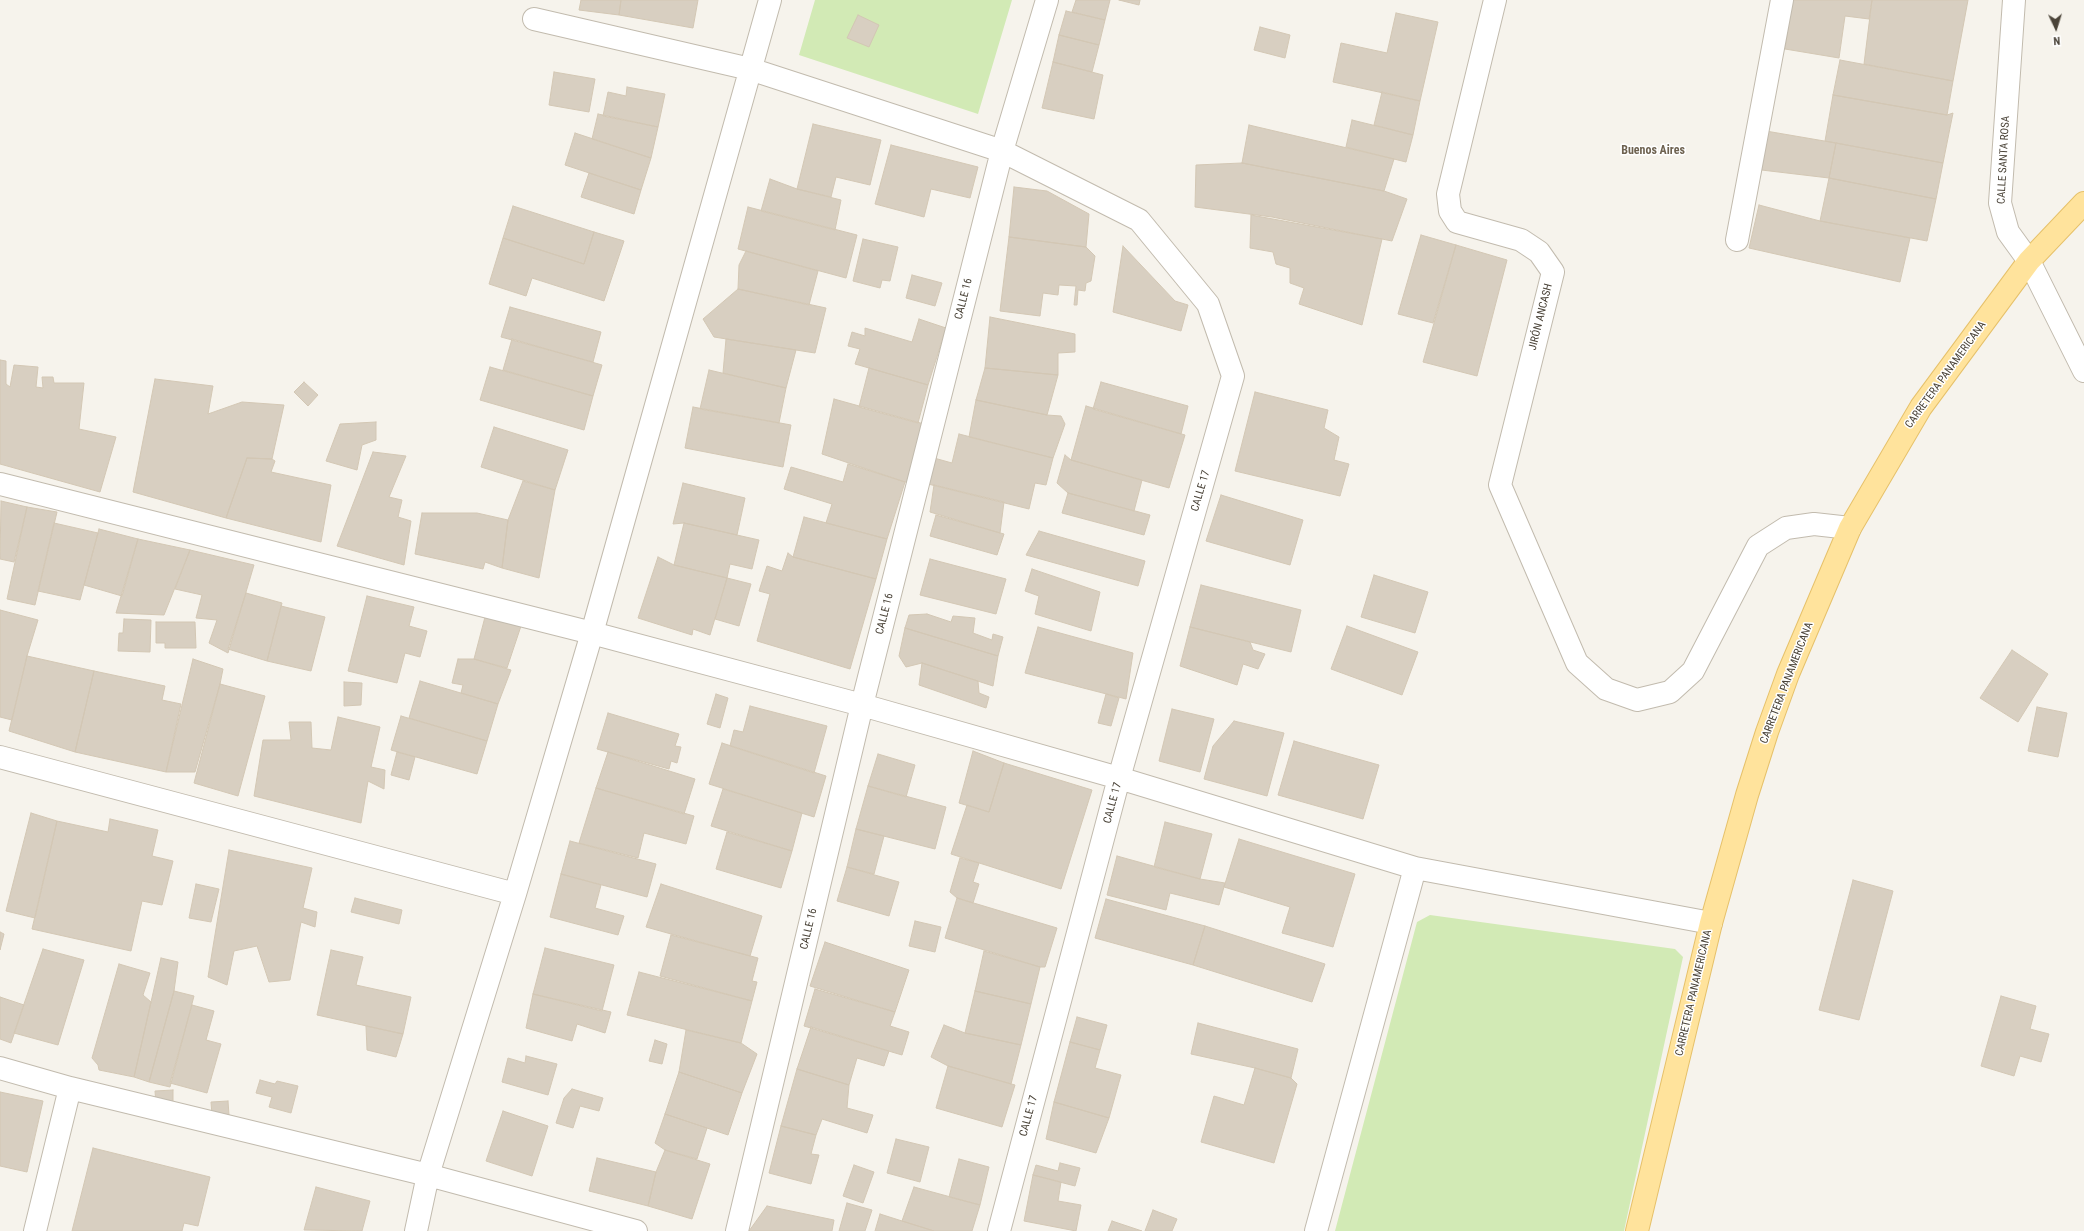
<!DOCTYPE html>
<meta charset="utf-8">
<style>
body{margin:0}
#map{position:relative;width:2084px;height:1231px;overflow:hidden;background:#f6f3ec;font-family:"Roboto Condensed",sans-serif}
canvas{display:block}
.north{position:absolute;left:2036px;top:8px;width:40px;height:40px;-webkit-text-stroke:3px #fff;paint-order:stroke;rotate:176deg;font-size:11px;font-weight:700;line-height:16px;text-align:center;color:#4b4439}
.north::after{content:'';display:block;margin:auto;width:14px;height:18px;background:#4b4439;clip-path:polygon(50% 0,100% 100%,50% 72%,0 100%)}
</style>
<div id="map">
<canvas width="2084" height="1231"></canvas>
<div class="north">N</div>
</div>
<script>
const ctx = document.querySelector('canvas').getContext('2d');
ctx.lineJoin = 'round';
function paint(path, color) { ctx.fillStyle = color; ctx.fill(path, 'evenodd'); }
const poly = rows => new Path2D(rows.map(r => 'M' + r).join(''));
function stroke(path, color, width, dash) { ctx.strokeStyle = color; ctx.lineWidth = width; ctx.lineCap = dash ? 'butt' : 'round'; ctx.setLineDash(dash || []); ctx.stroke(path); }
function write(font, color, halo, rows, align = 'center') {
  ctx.font = font + ' "Roboto Condensed",sans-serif'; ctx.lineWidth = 3; ctx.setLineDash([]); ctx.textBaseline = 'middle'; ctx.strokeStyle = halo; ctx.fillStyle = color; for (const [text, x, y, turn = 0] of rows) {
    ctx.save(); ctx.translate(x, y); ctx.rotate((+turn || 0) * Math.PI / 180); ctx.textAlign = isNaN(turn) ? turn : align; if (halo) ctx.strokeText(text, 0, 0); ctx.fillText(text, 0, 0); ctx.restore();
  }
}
const green = poly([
 [815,0,1012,0,978,114,799,55],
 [1430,915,1675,949,1683,957,1624,1231,1335,1231,1417,922]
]);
const building = poly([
 [581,0,621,0,619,15,579,10,581,0],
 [621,0,698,0,693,28,619,15,621,0],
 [1076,0,1110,0,1105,20,1072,12,1076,0],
 [1119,0,1140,0,1139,5,1119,0],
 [1792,0,1872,0,1869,19,1845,16,1839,58,1785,49,1792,0],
 [1872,0,1968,0,1953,81,1864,64,1872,0],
 [1066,11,1105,20,1099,45,1059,35,1066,11],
 [1396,13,1438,22,1420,101,1333,82,1341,43,1387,53,1396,13],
 [858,15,879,25,869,47,847,38,858,15],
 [1260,27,1290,35,1285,58,1254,50,1260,27],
 [1059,35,1099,45,1092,72,1053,62,1059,35],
 [1840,60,1953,81,1947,115,1833,95,1840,60],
 [1053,62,1103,75,1094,119,1042,108,1053,62],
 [554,72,595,79,589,112,549,105,554,72],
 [627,87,665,94,658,127,603,116,608,92,626,96,627,87],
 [1382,92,1420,101,1413,135,1374,125,1382,92],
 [1833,95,1947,115,1953,113,1943,163,1825,141,1833,95],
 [598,114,658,127,651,158,592,139,598,114],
 [1352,120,1413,135,1406,162,1346,147,1352,120],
 [813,124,881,140,870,185,836,177,831,197,797,189,813,124],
 [1249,125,1394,159,1384,191,1242,163,1249,125],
 [1760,130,1836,143,1829,178,1753,169,1760,130],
 [575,133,651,158,641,190,565,165,575,133],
 [1836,143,1943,163,1936,199,1829,178,1836,143],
 [891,145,978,167,970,198,931,189,924,217,875,204,891,145],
 [1242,163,1384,191,1407,199,1392,241,1272,217,1195,207,1196,165,1242,163],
 [589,173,641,190,634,214,581,197,589,173],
 [1829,178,1936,199,1927,241,1820,221,1829,178],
 [770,179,797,189,841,200,835,230,761,211,770,179],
 [1014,187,1047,191,1089,214,1086,247,1009,237,1014,187],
 [1759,205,1820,221,1910,238,1900,282,1749,248,1759,205],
 [513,206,594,232,584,264,503,238,513,206],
 [748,207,857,235,846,278,738,249,748,207],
 [1251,215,1382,239,1362,325,1299,304,1304,288,1290,283,1290,268,1276,264,1273,252,1250,248,1251,215],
 [594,232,624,241,604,301,532,278,526,296,489,284,503,238,584,264,594,232],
 [1421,235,1456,245,1433,323,1398,314,1421,235],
 [1009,237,1086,247,1095,256,1091,281,1086,283,1085,291,1078,290,1077,305,1074,305,1076,286,1059,285,1058,295,1043,293,1040,316,1000,311,1009,237],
 [863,239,898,247,890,281,882,280,880,288,853,281,863,239],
 [1456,245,1507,260,1477,376,1423,362,1456,245],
 [1123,246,1175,301,1188,305,1181,331,1113,312,1123,246],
 [746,251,818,271,809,305,738,289,739,265,746,251],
 [912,275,942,283,935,306,906,298,912,275],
 [738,289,826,308,815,353,714,337,703,319,738,289],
 [510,307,601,332,593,362,501,337,510,307],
 [990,317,1075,334,1075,352,1058,353,1058,375,985,368,990,317],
 [919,319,946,328,928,385,855,364,860,349,848,346,852,332,865,336,865,328,912,342,919,319],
 [512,339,602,365,593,396,503,370,512,339],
 [726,339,796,350,786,388,723,373,726,339],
 [0,360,6,361,6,384,10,387,14,365,38,367,36,387,43,388,42,377,53,377,54,383,84,383,79,429,116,437,100,492,0,464,0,360],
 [490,367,593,396,584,430,480,400,490,367],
 [869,368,928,385,918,423,859,407,869,368],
 [985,368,1058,375,1047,415,976,400,985,368],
 [709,370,786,388,779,423,700,409,709,370],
 [155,379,213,386,208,414,242,402,284,405,272,459,247,458,226,518,133,492,155,379],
 [304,382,318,395,308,406,294,392,304,382],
 [1101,382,1188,406,1181,434,1093,409,1101,382],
 [1255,392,1328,410,1324,428,1339,437,1334,460,1349,464,1340,496,1235,471,1255,392],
 [834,399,924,424,914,482,905,482,822,454,834,399],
 [976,400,1047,415,1061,416,1065,424,1053,458,969,437,976,400],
 [1086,406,1185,435,1169,488,1071,460,1086,406],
 [693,407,791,425,783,467,685,448,693,407],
 [376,422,376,440,362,445,357,470,326,461,340,424,376,422],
 [494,427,568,450,555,490,481,467,494,427],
 [959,434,1053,458,1046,485,1035,483,1029,509,928,484,934,458,952,463,959,434],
 [373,452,406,456,389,497,402,500,398,517,411,521,404,565,337,546,373,452],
 [1065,455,1071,460,1142,480,1134,511,1068,493,1057,483,1065,455],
 [247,458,272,459,275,461,271,472,331,485,321,542,226,518,247,458],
 [848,464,905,482,887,539,826,523,832,504,784,489,791,467,843,482,848,464],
 [523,481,555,490,539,578,502,568,508,520,523,481],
 [683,483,745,498,737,535,684,523,673,524,683,483],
 [934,485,1004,502,1000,533,930,512,934,485],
 [1068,493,1150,515,1144,535,1062,513,1068,493],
 [1221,495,1303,520,1290,565,1206,541,1221,495],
 [1,501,27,507,14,562,0,559,1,501],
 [27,507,57,512,35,605,7,599,27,507],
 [422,513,477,513,508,520,502,568,485,562,483,569,415,554,422,513],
 [936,515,1004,534,997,555,930,536,936,515],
 [804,517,887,539,876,579,793,557,804,517],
 [54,523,98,533,80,600,38,591,54,523],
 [684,523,759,540,752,569,730,564,727,578,674,565,684,523],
 [99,529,138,539,122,596,84,585,99,529],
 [1039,531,1145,561,1138,586,1026,555,1039,531],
 [138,539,190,550,164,615,116,613,138,539],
 [190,550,254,565,228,653,209,643,217,620,196,618,202,595,175,589,190,550],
 [788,553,793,557,876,579,850,669,757,641,770,594,759,591,767,566,782,571,788,553],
 [658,557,674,565,727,578,710,635,693,629,692,635,638,618,658,557],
 [930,559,1006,579,996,614,920,595,930,559],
 [1032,569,1100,592,1091,631,1035,614,1039,596,1025,591,1032,569],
 [1374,575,1428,592,1415,633,1361,617,1374,575],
 [727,578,751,584,739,626,715,619,727,578],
 [1201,585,1301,610,1291,652,1190,627,1201,585],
 [246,593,282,603,267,661,228,649,246,593],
 [367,596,414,607,409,626,427,631,420,657,405,653,397,683,348,671,367,596],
 [281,606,325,617,311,671,267,661,281,606],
 [0,610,38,620,27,656,12,720,0,717,0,610],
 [927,614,951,622,953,616,975,618,973,633,992,640,993,634,1003,637,998,656,905,628,909,615,927,614],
 [485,617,522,623,507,668,474,659,485,617],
 [124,619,151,620,150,652,118,651,119,633,123,633,124,619],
 [156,622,195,622,196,648,165,648,165,643,156,643,156,622],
 [1347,626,1418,652,1402,695,1331,669,1347,626],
 [1038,627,1133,653,1126,699,1025,673,1038,627],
 [1190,627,1250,642,1253,650,1265,654,1258,669,1243,664,1237,685,1180,666,1190,627],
 [905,628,998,656,993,686,922,663,906,667,899,656,905,628],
 [2012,650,2048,674,2018,722,1980,698,2012,650],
 [27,656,94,671,75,752,9,731,27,656],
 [193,659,223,669,220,684,195,772,166,772,193,659],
 [458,659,474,659,511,670,498,704,461,693,463,685,452,683,458,659],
 [922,663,978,681,979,693,989,697,986,708,919,685,922,663],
 [94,671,165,686,162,700,181,704,166,772,75,752,94,671],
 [420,681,498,704,487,741,409,718,420,681],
 [344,682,362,683,361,705,344,706,344,682],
 [220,684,265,696,238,796,194,783,220,684],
 [716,694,728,698,720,728,707,724,716,694],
 [1106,694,1119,698,1111,726,1098,723,1106,694],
 [750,706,827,726,814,773,730,746,734,730,743,732,750,706],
 [2037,707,2067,713,2058,757,2028,751,2037,707],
 [1172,709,1214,719,1200,772,1159,761,1172,709],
 [608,713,679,734,675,746,681,747,677,763,671,761,669,769,597,749,608,713],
 [401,716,487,741,477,774,391,750,401,716],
 [338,717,380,727,371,767,385,770,384,789,368,781,361,823,254,796,263,740,291,740,289,722,311,722,312,748,331,750,338,717],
 [1234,721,1284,733,1267,796,1204,779,1213,746,1234,721],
 [1294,741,1379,765,1363,819,1278,795,1294,741],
 [722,743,826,776,814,817,709,784,722,743],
 [973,751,1004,763,989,812,959,803,973,751],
 [397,752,415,757,409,780,391,775,397,752],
 [608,752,695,779,684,814,596,788,608,752],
 [878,754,915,765,906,797,868,786,878,754],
 [1004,763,1092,790,1061,889,951,854,967,805,989,812,1004,763],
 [868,786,946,807,935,849,856,829,868,786],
 [596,788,694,816,686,844,644,833,638,858,579,843,596,788],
 [723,789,802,813,792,851,711,826,723,789],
 [31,813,57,821,35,918,6,911,31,813],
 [110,819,158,830,152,856,173,861,162,905,142,901,131,951,32,929,57,821,108,832,110,819],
 [1165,822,1212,834,1200,879,1154,867,1165,822],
 [856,829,884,836,874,874,847,867,856,829],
 [727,832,792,851,781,888,716,869,727,832],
 [1239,839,1355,874,1333,947,1282,933,1290,907,1224,887,1239,839],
 [570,841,656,864,647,897,561,874,570,841],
 [229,850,312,868,303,908,317,912,315,927,301,922,290,980,269,982,257,946,234,951,227,985,208,977,229,850],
 [1117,856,1200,879,1225,883,1219,905,1170,893,1166,910,1107,895,1117,856],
 [960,858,979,863,973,882,979,884,973,903,957,898,950,892,960,858],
 [847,867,899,882,889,916,837,901,847,867],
 [561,874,601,885,595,908,624,916,618,935,550,917,561,874],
 [1853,880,1893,891,1859,1020,1819,1010,1853,880],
 [196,884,219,889,211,922,189,918,196,884],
 [661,884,762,916,750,956,646,927,661,884],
 [355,898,402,910,399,924,351,912,355,898],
 [957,898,1057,928,1045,967,1040,967,945,938,957,898],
 [1106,899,1205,926,1193,965,1095,938,1106,899],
 [915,921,941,927,935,952,909,946,915,921],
 [1205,926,1325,964,1312,1002,1193,965,1205,926],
 [0,932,4,934,0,950,0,932],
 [671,935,758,958,752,981,757,982,752,1001,660,976,671,935],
 [825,942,909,970,895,1012,810,986,825,942],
 [545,948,614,965,602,1011,533,994,545,948],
 [43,949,84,960,58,1045,14,1033,43,949],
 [331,950,363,957,356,985,411,997,403,1034,317,1015,331,950],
 [984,951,1040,967,1031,1004,975,991,984,951],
 [161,958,178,962,174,991,149,1082,134,1077,161,958],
 [119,964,150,973,143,995,151,1002,134,1077,99,1070,98,1065,92,1058,119,964],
 [639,972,752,1001,741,1043,627,1015,639,972],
 [815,989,895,1012,890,1026,909,1032,902,1055,804,1026,815,989],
 [174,991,194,996,170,1087,149,1082,174,991],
 [975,991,1031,1004,1021,1045,965,1033,975,991],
 [533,994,611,1012,605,1033,577,1024,572,1041,526,1028,533,994],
 [2001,996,2036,1006,2030,1029,2049,1034,2041,1062,2020,1056,2014,1076,1981,1066,2001,996],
 [0,997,24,1005,11,1043,0,1039,0,997],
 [192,1005,214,1011,206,1040,221,1044,207,1093,170,1083,192,1005],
 [1077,1017,1107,1025,1100,1050,1070,1042,1077,1017],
 [1198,1023,1298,1049,1291,1078,1255,1068,1191,1054,1198,1023],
 [944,1025,965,1033,1021,1045,1011,1084,948,1066,931,1057,944,1025],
 [366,1026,403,1034,396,1057,367,1050,366,1026],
 [811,1027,889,1051,884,1066,857,1058,849,1085,797,1069,811,1027],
 [686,1030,741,1043,757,1054,742,1093,679,1072,686,1030],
 [655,1040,667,1044,662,1064,649,1061,655,1040],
 [1070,1042,1100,1050,1095,1068,1121,1075,1109,1118,1054,1102,1070,1042],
 [526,1056,557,1064,548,1095,502,1082,508,1058,525,1063,526,1056],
 [948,1066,1015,1085,1002,1127,936,1108,948,1066],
 [1255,1068,1291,1078,1297,1084,1274,1163,1201,1142,1214,1096,1244,1105,1255,1068],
 [797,1069,849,1085,847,1108,873,1115,867,1133,822,1119,816,1135,781,1126,797,1069],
 [679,1072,742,1093,728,1135,665,1114,679,1072],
 [260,1080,275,1084,277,1081,298,1086,291,1113,269,1107,272,1097,256,1093,260,1080],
 [572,1089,603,1098,599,1111,580,1106,573,1128,556,1123,564,1098,572,1089],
 [173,1090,173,1104,156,1105,155,1091,173,1090],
 [0,1092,43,1101,27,1172,0,1166,0,1092],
 [228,1101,229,1115,212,1115,211,1102,228,1101],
 [1054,1102,1109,1118,1096,1153,1046,1139,1054,1102],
 [503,1111,548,1126,532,1176,486,1161,503,1111],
 [665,1114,707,1128,697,1159,665,1150,655,1143,665,1114],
 [781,1126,816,1135,811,1154,819,1155,811,1184,769,1173,781,1126],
 [896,1139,929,1147,920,1182,887,1173,896,1139],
 [93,1148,210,1177,198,1226,184,1223,182,1231,72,1231,93,1148],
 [665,1150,710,1164,692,1219,648,1206,656,1172,665,1150],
 [597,1158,656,1172,648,1206,589,1191,597,1158],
 [959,1159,989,1167,980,1205,949,1197,959,1159],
 [1060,1163,1080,1168,1075,1186,1033,1175,1036,1165,1058,1171,1060,1163],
 [854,1165,874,1172,863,1203,843,1196,854,1165],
 [1033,1175,1061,1182,1058,1201,1081,1205,1076,1231,1024,1221,1033,1175],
 [316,1187,370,1201,362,1231,304,1230,316,1187],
 [914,1187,980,1205,972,1231,934,1231,902,1221,914,1187],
 [847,1203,872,1210,865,1231,839,1231,847,1203],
 [767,1206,834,1220,832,1231,749,1231,767,1206],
 [1153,1210,1177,1219,1172,1231,1145,1231,1153,1210],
 [880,1214,902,1221,934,1231,875,1231,880,1214],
 [1112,1221,1142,1231,1108,1231,1112,1221]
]);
const minor = poly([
 [1495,0,1448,194,1450,211,1457,222,1521,240,1539,252,1553,272,1500,485,1577,663,1606,689,1637,700,1670,692,1693,671,1758,546,1786,528,1814,524,1850,528],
 [2014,0,2000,203,2008,232,2029,261,2084,371],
 [534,19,750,69,1002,151,1139,220,1208,304,1233,376,1119,778,999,1231],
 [1737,240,1782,0],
 [0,484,592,633,862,705,1119,778,1415,868,1711,923],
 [0,757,515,894],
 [0,1068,70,1088,428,1175,636,1231],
 [35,1231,70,1088],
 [416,1231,428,1175,515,894,592,633,770,0],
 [737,1231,862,705,1002,151,1047,0],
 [1316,1231,1415,868]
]);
const primary = poly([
 [1637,1231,1711,923,1747,795,1767,732,1788,674,1850,528,1921,407,2029,261,2084,203]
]);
const streetNames = [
 ["CALLE SANTA ROSA",2004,160,-87],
 ["CALLE 16",964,299,-76],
 ["JIRÓN ANCASH",1541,317,-76],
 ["CARRETERA PANAMERICANA",1946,375,-54],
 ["CALLE 17",1201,491,-74],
 ["CALLE 16",885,614,-76],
 ["CARRETERA PANAMERICANA",1787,683,-69],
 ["CALLE 17",1113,803,-75],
 ["CALLE 16",809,929,-77],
 ["CARRETERA PANAMERICANA",1694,993,-77],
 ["CALLE 17",1029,1116,-75]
];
const neighbourhoodNames = [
 ["Buenos Aires",1653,151]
];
paint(green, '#d2eab5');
paint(building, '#d8cfc1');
stroke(building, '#d3c7b4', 1);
stroke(minor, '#c2bbae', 24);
stroke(primary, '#e6c16a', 24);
stroke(minor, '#fff', 22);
stroke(primary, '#ffe39c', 22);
write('11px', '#4b4439', '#fff', streetNames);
write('bold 12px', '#6e6250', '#fff', neighbourhoodNames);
</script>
